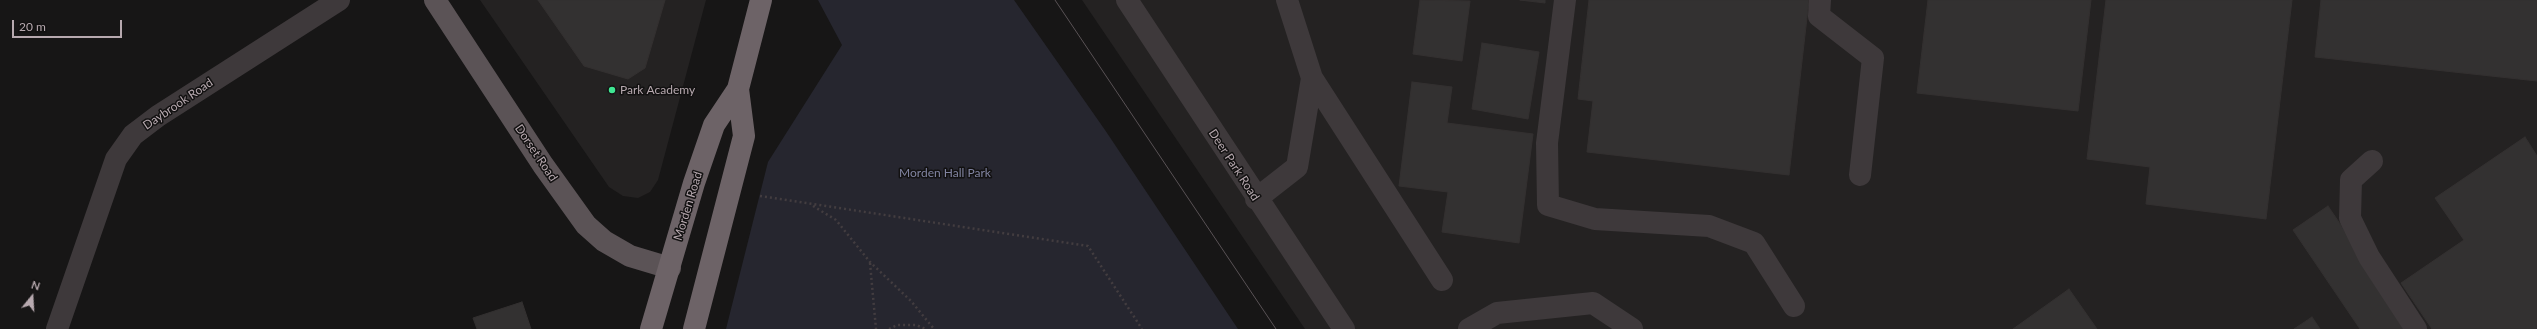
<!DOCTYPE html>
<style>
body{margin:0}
#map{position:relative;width:2537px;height:329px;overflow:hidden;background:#171616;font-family:Lato,sans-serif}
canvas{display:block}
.north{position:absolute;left:12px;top:277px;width:40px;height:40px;-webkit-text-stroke:3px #121111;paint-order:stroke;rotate:18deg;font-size:11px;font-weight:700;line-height:16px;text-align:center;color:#b7a9af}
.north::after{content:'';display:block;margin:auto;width:14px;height:18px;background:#b7a9af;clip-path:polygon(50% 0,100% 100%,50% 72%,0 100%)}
.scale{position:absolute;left:12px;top:20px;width:110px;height:18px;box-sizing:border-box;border:2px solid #b7a9af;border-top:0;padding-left:5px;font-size:12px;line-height:14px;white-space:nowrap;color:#b7a9af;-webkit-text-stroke:3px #121111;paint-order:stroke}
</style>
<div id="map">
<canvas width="2537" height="329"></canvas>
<div class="north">N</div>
<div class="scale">20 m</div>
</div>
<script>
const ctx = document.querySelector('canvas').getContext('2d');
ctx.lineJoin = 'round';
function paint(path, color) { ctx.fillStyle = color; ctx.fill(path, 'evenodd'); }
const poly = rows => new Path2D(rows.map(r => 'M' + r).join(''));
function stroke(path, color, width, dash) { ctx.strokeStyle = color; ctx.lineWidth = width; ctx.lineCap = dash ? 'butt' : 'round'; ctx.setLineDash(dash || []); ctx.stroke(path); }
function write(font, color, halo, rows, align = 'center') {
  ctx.font = font + ' Lato,sans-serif'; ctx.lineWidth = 3; ctx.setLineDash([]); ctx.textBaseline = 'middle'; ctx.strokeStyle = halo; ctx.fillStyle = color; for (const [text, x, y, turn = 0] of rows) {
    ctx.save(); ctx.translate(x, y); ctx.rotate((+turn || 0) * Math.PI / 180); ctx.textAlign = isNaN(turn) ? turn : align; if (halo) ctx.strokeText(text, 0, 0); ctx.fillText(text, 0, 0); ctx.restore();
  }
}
const built = poly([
 [480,0,706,0,658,180,650,192,638,198,623,196,609,187],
 [1082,0,2537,0,2537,329,1305,329]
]);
const green = poly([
 [818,0,1014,0,1105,130,1238,329,726,329,768,162,842,45]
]);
const building = poly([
 [538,0,665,0,645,68,628,79,584,66,538,0],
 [1420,0,1470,1,1462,61,1413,54,1420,0],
 [1520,0,1545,0,1545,3,1520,0],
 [1589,0,1809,0,1789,175,1587,152,1593,101,1578,99,1589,0],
 [1928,0,2091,0,2078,111,1917,93,1928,0],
 [2106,0,2292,0,2266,219,2146,204,2150,167,2087,159,2106,0],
 [2321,0,2537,0,2537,81,2315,57,2321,0],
 [1482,43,1539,52,1528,119,1472,109,1482,43],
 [1412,82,1452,87,1447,123,1533,134,1519,243,1442,232,1448,192,1399,186,1412,82],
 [2525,137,2537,156,2537,329,2432,329,2401,283,2464,240,2435,198,2525,137],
 [2328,206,2411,329,2360,329,2293,230,2328,206],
 [2069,289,2097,329,2013,329,2069,289],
 [522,302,531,329,477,329,473,318,522,302],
 [2312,317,2320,329,2294,329,2312,317]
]);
const path = poly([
 [760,196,1088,246,1142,329],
 [813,206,836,220,870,262,911,301,934,329],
 [870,263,876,329],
 [889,329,897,325,916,325,926,329]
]);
const minor = poly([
 [1127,0,1344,329],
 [1565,0,1547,143,1548,205,1595,219,1709,226,1754,243,1794,306],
 [1820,0,1819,16,1873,58,1860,175],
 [1312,78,1442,280],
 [2372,161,2351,180,2350,218,2369,257,2416,329],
 [1256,199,1297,167,1312,78,1287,0],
 [57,329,116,159,133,135,158,116,339,0],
 [1469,329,1497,313,1593,303,1632,329]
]);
const major = poly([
 [435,0,543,165,586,225,604,241,630,256,670,268]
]);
const highway = poly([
 [651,329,694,183,714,125,738,89,761,0],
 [694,329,744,136,738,89]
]);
const tram = poly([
 [1055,0,1276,329]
]);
const markers = [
 [612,90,4,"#3fe793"]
];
const poiNames = [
 ["Park Academy",620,90]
];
const streetNames = [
 ["Daybrook Road",178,104,-34],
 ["Dorset Road",536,153,56],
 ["Deer Park Road",1234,165,57],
 ["Morden Road",688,206,-73]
];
const parkNames = [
 ["Morden Hall Park",945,173]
];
paint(built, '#242222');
paint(green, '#26262f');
paint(building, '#333131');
stroke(building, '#333030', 1);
stroke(path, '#433d40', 2.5, [2, 3]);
stroke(minor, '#3e393b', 22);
stroke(major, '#5b5356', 22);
stroke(highway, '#6d6367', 22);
stroke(tram, '#595255', 1);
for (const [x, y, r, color] of markers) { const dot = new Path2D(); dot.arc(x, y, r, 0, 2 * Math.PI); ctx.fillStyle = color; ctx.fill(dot); stroke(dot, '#121111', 1.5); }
write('12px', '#b7a9af', '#121111', poiNames, 'left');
write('12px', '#b7a9af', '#121111', streetNames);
write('12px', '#8184a1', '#121111', parkNames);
</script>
